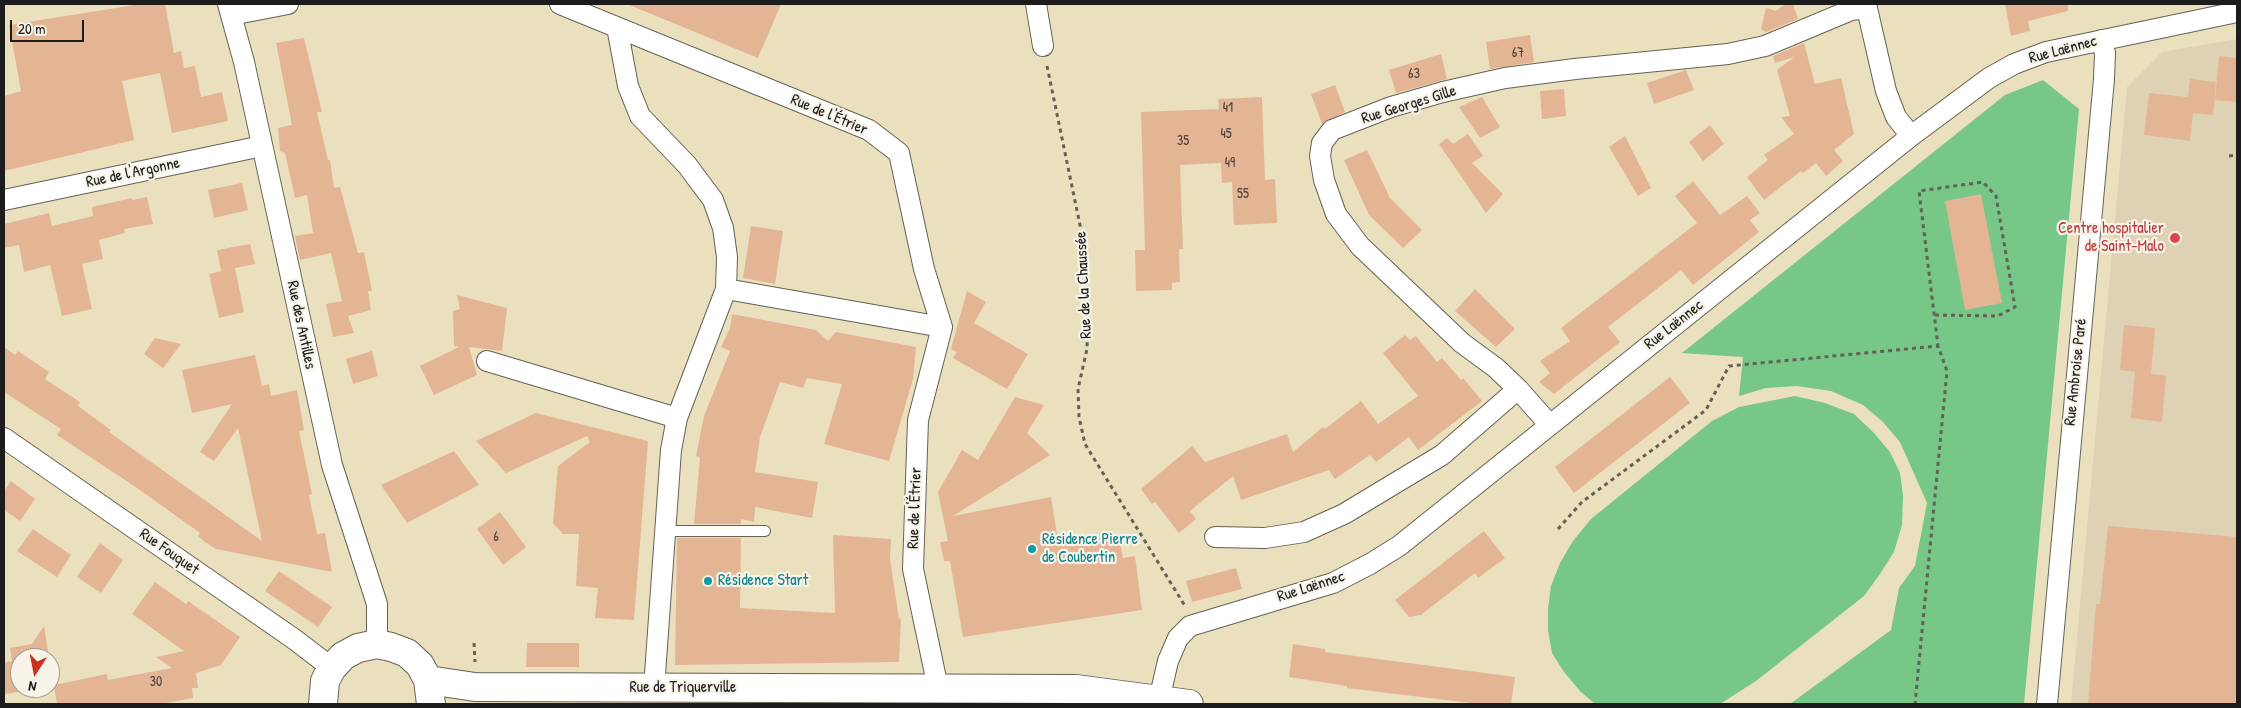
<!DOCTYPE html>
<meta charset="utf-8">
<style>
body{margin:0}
#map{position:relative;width:2241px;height:708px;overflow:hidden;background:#ebe0be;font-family:"Patrick Hand",sans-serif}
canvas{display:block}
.frame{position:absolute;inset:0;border:5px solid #1c1c1c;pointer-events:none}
.north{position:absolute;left:10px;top:648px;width:50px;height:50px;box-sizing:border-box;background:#f7f3e8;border:1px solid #9f9d96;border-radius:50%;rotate:191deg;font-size:14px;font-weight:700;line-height:20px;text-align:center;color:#1c1c1c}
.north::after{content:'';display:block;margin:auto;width:18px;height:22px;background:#c8321e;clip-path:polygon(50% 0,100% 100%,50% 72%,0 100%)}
.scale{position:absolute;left:10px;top:20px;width:74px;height:22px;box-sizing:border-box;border:2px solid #1c1c1c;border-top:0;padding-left:6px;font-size:15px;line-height:18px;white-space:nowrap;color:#1c1c1c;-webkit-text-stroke:4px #f7f3e8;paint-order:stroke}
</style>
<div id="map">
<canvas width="2241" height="708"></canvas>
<div class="frame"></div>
<div class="north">N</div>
<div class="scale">20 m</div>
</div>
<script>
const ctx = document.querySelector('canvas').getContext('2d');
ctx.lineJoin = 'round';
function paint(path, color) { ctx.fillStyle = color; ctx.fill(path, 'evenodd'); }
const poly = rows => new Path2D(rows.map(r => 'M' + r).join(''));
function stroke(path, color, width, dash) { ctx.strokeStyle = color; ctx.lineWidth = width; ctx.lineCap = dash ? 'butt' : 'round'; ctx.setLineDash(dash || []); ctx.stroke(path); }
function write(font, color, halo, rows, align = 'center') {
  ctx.font = font + ' "Patrick Hand",sans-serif'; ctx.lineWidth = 4.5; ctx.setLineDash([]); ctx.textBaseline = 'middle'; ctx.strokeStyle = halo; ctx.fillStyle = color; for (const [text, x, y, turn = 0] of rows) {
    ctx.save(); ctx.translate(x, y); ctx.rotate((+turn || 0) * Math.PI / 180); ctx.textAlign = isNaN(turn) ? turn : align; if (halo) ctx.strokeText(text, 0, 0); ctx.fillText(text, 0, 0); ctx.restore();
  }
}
const built = poly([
 [2237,39,2237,704,2071,704,2127,87,2162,52]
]);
const green = poly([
 [2043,80,2079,109,2024,704,1790,704,1891,630,1899,588,1915,566,1927,503,1900,442,1883,422,1863,405,1831,391,1797,386,1766,388,1739,396,1743,357,1682,353,2005,95],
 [1795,396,1825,403,1854,414,1874,433,1890,452,1900,473,1903,496,1902,525,1894,552,1880,574,1864,596,1756,681,1720,704,1595,704,1580,691,1564,672,1552,653,1548,630,1548,609,1551,586,1560,563,1573,541,1591,519,1712,421,1739,407]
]);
const building = poly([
 [141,4,165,4,174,53,181,51,184,68,195,66,201,97,222,92,228,121,172,133,160,73,122,81,134,140,4,171,4,96,21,91,9,25],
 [627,4,781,4,758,58],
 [1785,4,1793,4,1798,19,1766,32,1761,29,1766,8,1776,11],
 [2005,4,2068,4,2068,11,2028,21,2030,31,2011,36],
 [1530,35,1534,62,1490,69,1486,42],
 [304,38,322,112,317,112,328,160,330,160,334,188,340,187,358,253,364,252,372,291,368,291,371,310,348,316,354,333,333,337,326,304,342,301,331,253,300,260,295,236,313,233,307,195,295,198,285,153,280,151,278,128,292,125,276,43],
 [1804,43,1815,84,1841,78,1854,134,1834,150,1843,161,1826,176,1816,163,1803,173,1801,171,1764,200,1747,177,1768,160,1764,155,1794,134,1781,117,1790,116,1777,70,1794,57,1775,63,1773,56],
 [1441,54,1447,79,1396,93,1389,70],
 [2219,56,2237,58,2237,102,2215,100],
 [1686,70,1694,90,1654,104,1647,83],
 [2190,79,2216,82,2213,115,2193,113,2190,141,2144,135,2149,93,2188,97],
 [1335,85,1345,112,1322,124,1311,94],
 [1564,89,1566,116,1542,119,1540,91],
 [1262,97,1265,180,1275,179,1277,223,1234,225,1232,182,1222,183,1221,163,1180,165,1183,249,1179,249,1180,282,1172,283,1172,290,1136,291,1135,250,1145,250,1141,112,1219,109,1218,99],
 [1482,97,1500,127,1480,138,1459,107],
 [1710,125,1724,144,1703,161,1689,142],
 [1468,134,1483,156,1472,163,1503,194,1486,213,1439,144,1447,138,1453,144],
 [1625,136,1651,188,1638,196,1609,147],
 [1367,150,1390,198,1422,230,1403,248,1369,215,1344,160],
 [1693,181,1720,215,1747,196,1760,213,1750,220,1759,232,1693,285,1681,270,1608,327,1620,342,1554,394,1539,382,1550,373,1540,361,1570,341,1561,328,1697,223,1675,196],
 [242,183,248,210,214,218,208,190],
 [1981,194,2002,303,1965,310,1945,201],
 [147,197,153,224,124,229,125,233,99,240,103,259,82,264,92,309,62,316,50,265,24,272,19,245,4,248,4,224,49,213,52,226,93,216,92,207,132,198,132,200],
 [751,226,783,231,775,284,743,278],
 [250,244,255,264,221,271,217,250],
 [235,268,244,312,219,318,209,274],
 [1475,289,1515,329,1496,347,1455,311],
 [967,291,986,302,974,323,1028,354,1007,389,953,358,957,352,951,349],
 [457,295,507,308,502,351,469,347,477,375,434,395,420,366,459,347,454,346,453,311,460,309],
 [732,314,816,330,828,341,836,332,916,347,913,379,889,461,824,444,842,384,807,378,803,388,780,382,760,437,755,472,818,482,812,518,755,507,754,522,741,519,741,524,694,524,700,457,696,456,704,416,730,351,721,347,730,328],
 [2124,325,2155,328,2151,374,2166,376,2162,422,2131,418,2135,372,2136,372,2120,370],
 [1405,335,1410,340,1416,336,1437,362,1442,358,1461,380,1463,378,1482,401,1418,450,1409,437,1376,462,1370,455,1335,479,1329,470,1241,500,1233,476,1190,511,1196,519,1179,533,1155,502,1152,504,1141,489,1192,446,1205,462,1287,434,1293,452,1323,427,1325,429,1361,401,1378,424,1418,396,1383,353],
 [155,338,181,344,163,368,144,354],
 [4,347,15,355,18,351,49,372,45,379,80,402,78,406,111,430,109,432,262,541,238,428,214,461,200,452,232,404,192,413,182,370,255,355,262,386,269,384,271,396,297,390,304,430,299,431,312,494,309,495,317,534,325,533,332,572,216,549,205,542,198,536,200,533,137,488,57,435,61,429,4,392],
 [372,351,378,376,353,384,346,359],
 [1670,377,1690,403,1574,493,1555,467],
 [1015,397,1044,405,1027,433,1050,455,953,516,1051,497,1058,541,1096,535,1098,538,1119,534,1123,558,1135,556,1142,610,963,637,950,561,944,561,940,542,948,541,938,492,962,450,978,460],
 [536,413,648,441,634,620,595,618,598,588,576,586,579,534,563,534,553,523,558,466,590,442,587,436,506,473,476,441],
 [454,451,479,485,407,523,381,485],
 [11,481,35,499,20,521,4,510,4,491],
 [500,512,526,547,503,565,477,529],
 [2108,526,2237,537,2237,704,2088,704,2096,604,2100,604],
 [33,529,71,555,57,577,17,551],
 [1484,531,1505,558,1478,578,1475,573,1421,615,1409,617,1395,600],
 [833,535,891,539,890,559,899,619,901,618,899,662,675,665,677,538,741,538,740,608,835,613],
 [100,543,123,560,101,593,77,577],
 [1236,568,1242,589,1192,602,1186,581],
 [279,571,332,607,318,627,265,591],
 [155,582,186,604,188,601,240,637,221,665,196,673,198,688,192,688,193,698,160,704,57,704,54,686,50,687,50,661,54,685,107,674,108,680,172,668,156,657,184,651,132,614],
 [44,626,49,658,20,658,20,688,44,688,4,694,4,663,12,661,10,648,32,644],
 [527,643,579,643,579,667,526,667],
 [1293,644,1325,649,1325,652,1515,677,1511,704,1481,704,1412,696,1347,688,1347,686,1289,677]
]);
const path = poly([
 [1047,66,1080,225,1088,296,1087,349,1078,389,1079,417,1085,444,1185,606],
 [2229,156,2237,155],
 [1935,315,1998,316,2015,307,1996,196,1983,182,1919,191,1938,346],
 [1558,529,1582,502,1706,410,1729,366,1938,346,1947,371,1915,704],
 [474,643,475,662]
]);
const service = poly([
 [665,531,765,531]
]);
const minor = poly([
 [228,4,244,62,332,465,377,604,377,644],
 [560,4,869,130,899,153,924,269,942,327,918,420,913,569,938,688],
 [1036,4,1043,46],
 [1866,4,1886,91,1896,117,1911,136],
 [231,15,288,4],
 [617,27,628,86,640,116,687,165,713,200,723,228,727,257,726,289,677,418,671,450,654,688],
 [4,200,262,146],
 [726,289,942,327],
 [487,361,677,418],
 [1549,424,1518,389,1496,368,1462,343,1360,246,1336,214,1324,180,1320,156,1322,143,1332,130,1391,107,1443,92,1505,78,1575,69,1728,54,1765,46,1851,10,1867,8],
 [4,438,294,639,332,668],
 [1215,537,1265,538,1304,532,1344,514,1442,455,1518,389],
 [1159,700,1168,661,1178,638,1190,626,1333,583,1370,564,1399,546,1911,136,1989,78,2014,64,2046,52,2237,12],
 [2047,704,2104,79,2105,53,2101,40]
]);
const primary = poly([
 [428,680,475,687,1076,689,1189,704],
 [323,704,325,681,332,668,343,656,358,648,377,644,391,647,407,653,420,665,428,680,431,704]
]);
const markers = [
 [2175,238,6,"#e0444e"],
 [1032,549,5,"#0f9aa8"],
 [708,581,5,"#0f9aa8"]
];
const numberNames = [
 ["67",1518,53],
 ["63",1414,74],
 ["41",1228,108],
 ["45",1226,134],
 ["35",1183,141],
 ["49",1230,163],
 ["55",1243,194],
 ["6",496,537],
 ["30",156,682]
];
const streetNames = [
 ["Rue Laënnec",2063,50,-15],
 ["Rue Georges Gille",1409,105,-17],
 ["Rue de l'Étrier",829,115,23],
 ["Rue de l'Argonne",133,173,-12],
 ["Rue de la Chaussée",1084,285,-93],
 ["Rue des Antilles",301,325,78],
 ["Rue Laënnec",1674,325,-38],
 ["Rue Ambroise Paré",2076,372,-84],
 ["Rue de l'Étrier",915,508,-88],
 ["Rue Fouquet",169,552,35],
 ["Rue Laënnec",1311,587,-18],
 ["Rue de Triquerville",683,688]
];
const healthNames = [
 ["Centre hospitalier",2164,229],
 ["de Saint-Malo",2164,247]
];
const cultureNames = [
 ["Résidence Pierre",1042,540],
 ["de Coubertin",1042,558],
 ["Résidence Start",718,581]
];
paint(built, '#dfd2b4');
paint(green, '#76c788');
paint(building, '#e3b595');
stroke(service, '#646155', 12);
stroke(minor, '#646155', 22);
stroke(primary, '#646155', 30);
stroke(path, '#646155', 3, [4, 4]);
stroke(service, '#fff', 10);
stroke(minor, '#fff', 20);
stroke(primary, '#fff', 28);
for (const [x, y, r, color] of markers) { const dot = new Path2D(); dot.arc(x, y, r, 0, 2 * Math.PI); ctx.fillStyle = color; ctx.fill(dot); stroke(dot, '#f7f3e8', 2); }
write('14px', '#4e423a', null, numberNames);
write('16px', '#1c1c1c', '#f7f3e8', streetNames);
write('16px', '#be3a42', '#f7f3e8', healthNames, 'right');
write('16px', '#0d838f', '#f7f3e8', cultureNames, 'left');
</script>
